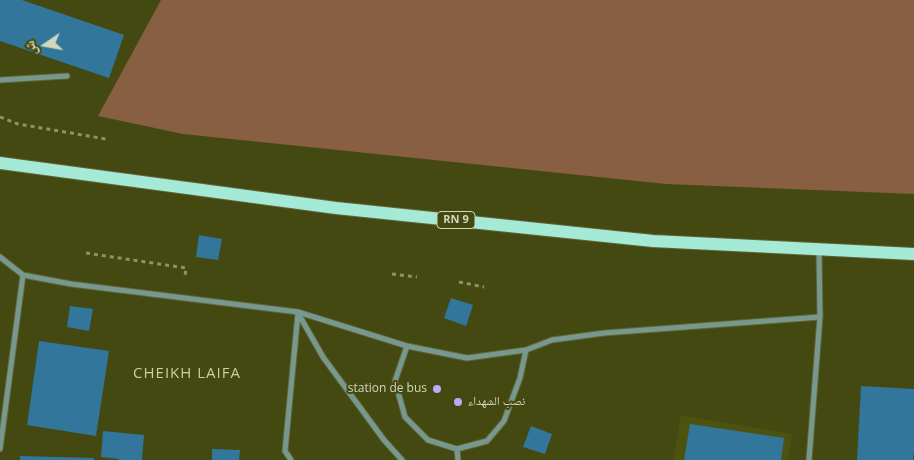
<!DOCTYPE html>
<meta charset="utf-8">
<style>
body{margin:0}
#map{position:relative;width:914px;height:460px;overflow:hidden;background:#444912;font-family:"Open Sans","Noto Naskh Arabic",sans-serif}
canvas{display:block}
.north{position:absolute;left:20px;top:20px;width:50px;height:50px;-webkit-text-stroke:4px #444912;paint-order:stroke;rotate:258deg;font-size:14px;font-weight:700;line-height:20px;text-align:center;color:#d2d7bb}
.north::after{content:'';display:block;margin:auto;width:18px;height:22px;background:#d2d7bb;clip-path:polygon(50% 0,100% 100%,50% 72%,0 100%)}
</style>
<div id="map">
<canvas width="914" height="460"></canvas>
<div class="north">ش</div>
</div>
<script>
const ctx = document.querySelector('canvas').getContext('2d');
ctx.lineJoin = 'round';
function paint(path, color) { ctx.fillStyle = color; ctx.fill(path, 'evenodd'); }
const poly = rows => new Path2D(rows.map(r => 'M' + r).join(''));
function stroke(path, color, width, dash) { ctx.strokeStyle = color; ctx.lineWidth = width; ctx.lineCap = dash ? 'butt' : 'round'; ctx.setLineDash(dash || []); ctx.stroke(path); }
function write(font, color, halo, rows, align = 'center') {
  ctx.font = font + ' "Open Sans","Noto Naskh Arabic",sans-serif'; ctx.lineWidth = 4; ctx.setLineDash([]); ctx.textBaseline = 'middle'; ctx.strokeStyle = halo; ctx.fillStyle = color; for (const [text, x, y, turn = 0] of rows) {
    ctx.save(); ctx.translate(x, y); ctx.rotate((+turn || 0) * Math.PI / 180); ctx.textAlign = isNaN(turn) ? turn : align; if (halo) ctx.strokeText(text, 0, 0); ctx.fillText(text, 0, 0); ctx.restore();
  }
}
const built = poly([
 [681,415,792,434,788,460,673,460]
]);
const green = poly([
 [161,0,914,0,914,194,666,184,183,134,98,116]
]);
const building = poly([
 [0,0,22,0,124,35,109,78,0,41],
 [199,235,222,239,218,260,196,257],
 [451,298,473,305,466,326,444,318],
 [70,306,93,309,89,331,67,327],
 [39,341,109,351,96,436,27,425],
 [861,386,914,389,914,451,913,460,857,460],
 [690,424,784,438,781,460,684,460],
 [531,426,552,434,545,454,523,447],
 [103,431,144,435,142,460,119,460,119,459,101,457],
 [212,449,240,450,239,460,212,460],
 [20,456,94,458,94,460,20,460]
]);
const path = poly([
 [0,117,18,124,106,139],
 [86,253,186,268,185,276],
 [392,274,417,277],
 [459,282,484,287]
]);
const street = poly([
 [0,80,67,76],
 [0,257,23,275,71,284,298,312,407,346,467,358,526,350,552,340,604,333,820,317,819,250],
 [298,313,323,357,384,440,402,460],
 [407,346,395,381,405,417,428,440,457,449,458,460],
 [0,449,23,275],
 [457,449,487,441,504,421,520,378,526,350],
 [291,460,285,451,298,313],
 [809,460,820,317]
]);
const primary = poly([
 [0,163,336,208,653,241,914,254]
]);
const markers = [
 [437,389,5,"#bcaaf6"],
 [458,402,5,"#bcaaf6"]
];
const shields = [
 [456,220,38]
];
const shieldNames = [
 ["RN 9",456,220]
];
const poiNames = [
 ["station de bus",427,389],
 ["نصب الشهداء",468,402,"left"]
];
const quarterNames = [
 ["CHEIKH LAIFA",187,374]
];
paint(built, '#4c520f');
paint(green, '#885f43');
paint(building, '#32779b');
stroke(street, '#606534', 7);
stroke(primary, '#606534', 14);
stroke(path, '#8d9269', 3, [4, 4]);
stroke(street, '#77988e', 5);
stroke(primary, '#a4ead6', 12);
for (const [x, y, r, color] of markers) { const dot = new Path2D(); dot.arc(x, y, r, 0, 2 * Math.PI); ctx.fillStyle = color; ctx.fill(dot); stroke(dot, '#444912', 2); }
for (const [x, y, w] of shields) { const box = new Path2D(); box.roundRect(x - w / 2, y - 8.5, w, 17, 4); ctx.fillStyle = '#444912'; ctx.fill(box); stroke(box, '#d2d7bb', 1); }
write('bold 11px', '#d2d7bb', null, shieldNames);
write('12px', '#d2d7bb', '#444912', poiNames, 'right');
ctx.letterSpacing = '1px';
write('15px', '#c9d198', '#444912', quarterNames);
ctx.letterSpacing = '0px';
</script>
